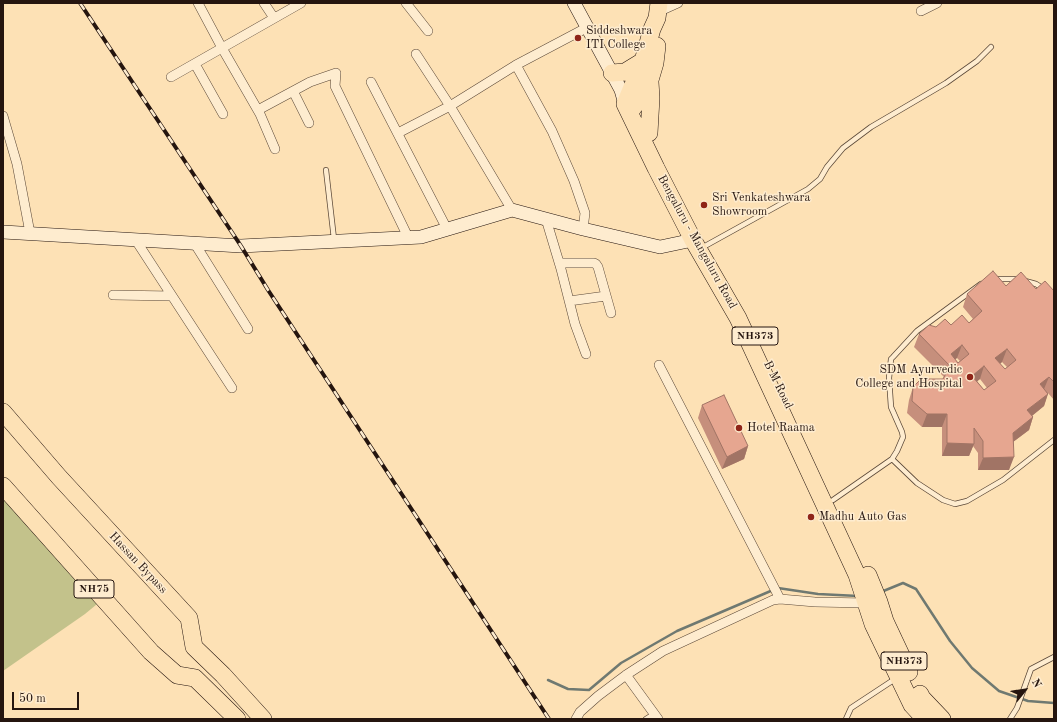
<!DOCTYPE html>
<style>
body{margin:0}
#map{position:relative;width:1057px;height:722px;overflow:hidden;background:#fde1b5;font-family:"Old Standard TT",serif}
canvas{display:block}
.frame{position:absolute;inset:0;border:4px solid #25150f;pointer-events:none}
.north{position:absolute;left:1005px;top:670px;width:40px;height:40px;-webkit-text-stroke:3px #feeccf;paint-order:stroke;rotate:60deg;font-size:11px;font-weight:700;line-height:16px;text-align:center;color:#25150f}
.north::after{content:'';display:block;margin:auto;width:14px;height:18px;background:#25150f;clip-path:polygon(50% 0,100% 100%,50% 72%,0 100%)}
.scale{position:absolute;left:12px;top:692px;width:67px;height:18px;box-sizing:border-box;border:2px solid #25150f;border-top:0;padding-left:5px;font-size:12px;line-height:14px;white-space:nowrap;color:#25150f;-webkit-text-stroke:3px #feeccf;paint-order:stroke}
</style>
<div id="map">
<canvas width="1057" height="722"></canvas>
<div class="frame"></div>
<div class="north">N</div>
<div class="scale">50 m</div>
</div>
<script>
const ctx = document.querySelector('canvas').getContext('2d');
ctx.lineJoin = 'round';
function paint(path, color) { ctx.fillStyle = color; ctx.fill(path, 'evenodd'); }
const poly = rows => new Path2D(rows.map(r => 'M' + r).join(''));
function stroke(path, color, width, dash) { ctx.strokeStyle = color; ctx.lineWidth = width; ctx.lineCap = dash ? 'butt' : 'round'; ctx.setLineDash(dash || []); ctx.stroke(path); }
function write(font, color, halo, rows, align = 'center') {
  ctx.font = font + ' "Old Standard TT",serif'; ctx.lineWidth = 3; ctx.setLineDash([]); ctx.textBaseline = 'middle'; ctx.strokeStyle = halo; ctx.fillStyle = color; for (const [text, x, y, turn = 0] of rows) {
    ctx.save(); ctx.translate(x, y); ctx.rotate((+turn || 0) * Math.PI / 180); ctx.textAlign = isNaN(turn) ? turn : align; if (halo) ctx.strokeText(text, 0, 0); ctx.fillText(text, 0, 0); ctx.restore();
  }
}
const green = poly([
 [3,479,108,595,85,614,3,671]
]);
const stream = poly([
 [778,588,818,594,858,596],
 [881,592,903,583,916,589,950,641,972,668,999,691,1028,701,1054,703],
 [548,680,568,689,589,690,621,663,677,631,773,590]
]);
const lane = poly([
 [326,170,334,239],
 [705,246,808,189,820,179,827,167,843,148,871,127,946,83,977,61,991,47],
 [994,280,1000,279,1018,279],
 [1025,281,1036,284,1044,289],
 [892,459,917,483,943,500,955,504,967,501,1003,480,1054,440],
 [833,500,892,459,897,451,903,437,902,432,891,407,889,378,891,359,893,357,917,331,981,284],
 [646,719,654,714],
 [846,719,851,708,895,679],
 [1010,719,1017,708,1031,669,1054,657]
]);
const street = poly([
 [198,3,222,48,260,114,275,149],
 [264,3,274,18],
 [406,3,428,31],
 [921,11,937,3],
 [658,12,678,3],
 [195,64,223,114],
 [171,77,301,3],
 [371,82,447,229],
 [293,91,309,123],
 [258,110,310,82,336,73,335,86,408,237],
 [3,116,17,164,30,233],
 [398,133,450,106,416,54],
 [512,210,450,106,516,65],
 [546,219,561,269,575,324,586,354],
 [583,229,585,213,574,181,552,131,516,65,588,27],
 [135,239,232,388],
 [195,244,248,329],
 [560,263,594,263,596,264,598,267,611,313],
 [113,295,172,296],
 [569,301,606,296],
 [659,365,780,599],
 [626,675,658,719],
 [576,719,580,712,598,696,626,675,663,651,773,600,780,599,815,602,866,603]
]);
const secondary = poly([
 [574,3,621,90,625,104],
 [3,232,241,246,421,237,512,210,583,229,660,247,693,240]
]);
const highway = poly([
 [659,3,657,18,652,29,643,61,625,104,656,168,693,240,738,318,857,575,873,624,912,705,925,719],
 [612,73,625,72,643,61],
 [630,112,642,95,650,80,655,63,657,46],
 [649,133,651,98,650,82],
 [3,412,59,477,189,618,194,647,223,675,263,719],
 [3,486,151,652,177,675,195,678,237,719],
 [868,575,879,602,885,621,909,672],
 [920,694,922,698,942,719]
]);
const rail = poly([
 [80,3,241,246,268,290,549,719]
]);
const wall = poly([
 [1006,286,1054,291,1054,400,1048,393,1044,406,1032,416,1033,417,1029,430,1013,442,1009,470,978,470,978,453,973,446,969,456,942,456,942,427,922,427,907,413,909,400,913,387,943,379,944,377,914,347,919,334,936,327,969,323,973,319,963,307,967,294],
 [957,358,960,361,958,363,955,359],
 [1002,362,1007,367,1005,369,1000,364],
 [980,379,987,388,984,390,977,381],
 [702,405,748,446,744,459,722,469,698,418]
]);
const shadedWall = poly([
 [962,345,957,358,949,364,951,354],
 [1007,349,1002,362,991,371,995,358],
 [984,366,980,379,968,389,972,376],
 [1049,377,1044,389,1040,384],
 [1048,394,1044,406,1023,423,1027,410],
 [927,414,947,414,942,427,922,427],
 [1033,417,1029,430,1009,445,1013,433],
 [947,443,974,444,969,456,942,456],
 [748,446,744,459,722,469,727,457],
 [1014,457,1009,470,978,470,983,458]
]);
const building = poly([
 [993,271,1006,286,1021,272,1036,289,1045,281,1054,291,1054,382,1049,377,1040,384,1048,394,1027,410,1033,417,1013,433,1014,457,983,458,983,441,974,428,974,444,947,443,947,414,927,414,912,401,913,387,921,379,943,379,950,366,919,334,929,325,936,327,945,319,951,325,962,315,969,323,982,311,967,294,993,271],
 [962,345,969,354,958,363,951,354,962,345],
 [1007,349,1016,360,1005,369,995,358,1007,349],
 [984,366,996,381,984,390,972,376,984,366],
 [724,395,748,446,727,457,702,405,724,395]
]);
const markers = [
 [578,38,4,"#8f2418"],
 [704,205,4,"#8f2418"],
 [970,377,4,"#8f2418"],
 [739,428,4,"#8f2418"],
 [811,517,4,"#8f2418"]
];
const shields = [
 [755,336,46],
 [94,589,40],
 [904,661,46]
];
const shieldNames = [
 ["NH373",755,336],
 ["NH75",94,589],
 ["NH373",904,661]
];
const poiNames = [
 ["Siddeshwara",586,31],
 ["ITI College",586,45],
 ["Sri Venkateshwara",712,198],
 ["Showroom",712,212],
 ["SDM Ayurvedic",962,370,"right"],
 ["College and Hospital",962,384,"right"],
 ["Hotel Raama",747,428],
 ["Madhu Auto Gas",819,517]
];
const streetNames = [
 ["Bengaluru - Mangaluru Road",697,242,61],
 ["B M Road",778,385,64],
 ["Hassan Bypass",138,563,47]
];
paint(green, '#c3c28b');
stroke(stream, '#6f7971', 2.5);
stroke(lane, '#5b4838', 6);
stroke(street, '#5b4838', 10);
stroke(secondary, '#25150f', 14);
stroke(highway, '#25150f', 18);
stroke(lane, '#feeccf', 4.5);
stroke(street, '#feeccf', 9);
stroke(secondary, '#feeccf', 13);
stroke(highway, '#fde1b5', 17);
stroke(rail, '#25150f', 4);
stroke(rail, '#feeccf', 2.5, [8]);
paint(wall, '#c68f7c');
paint(shadedWall, '#a17465');
paint(building, '#e6a690');
stroke(building, '#a17465', 1);
for (const [x, y, r, color] of markers) { const dot = new Path2D(); dot.arc(x, y, r, 0, 2 * Math.PI); ctx.fillStyle = color; ctx.fill(dot); stroke(dot, '#feeccf', 1.5); }
for (const [x, y, w] of shields) { const box = new Path2D(); box.roundRect(x - w / 2, y - 9, w, 18, 3); ctx.fillStyle = '#feeccf'; ctx.fill(box); stroke(box, '#25150f', 1); }
write('bold 11px', '#25150f', null, shieldNames);
write('12px', '#25150f', '#feeccf', poiNames, 'left');
write('12px', '#25150f', '#feeccf', streetNames);
</script>
